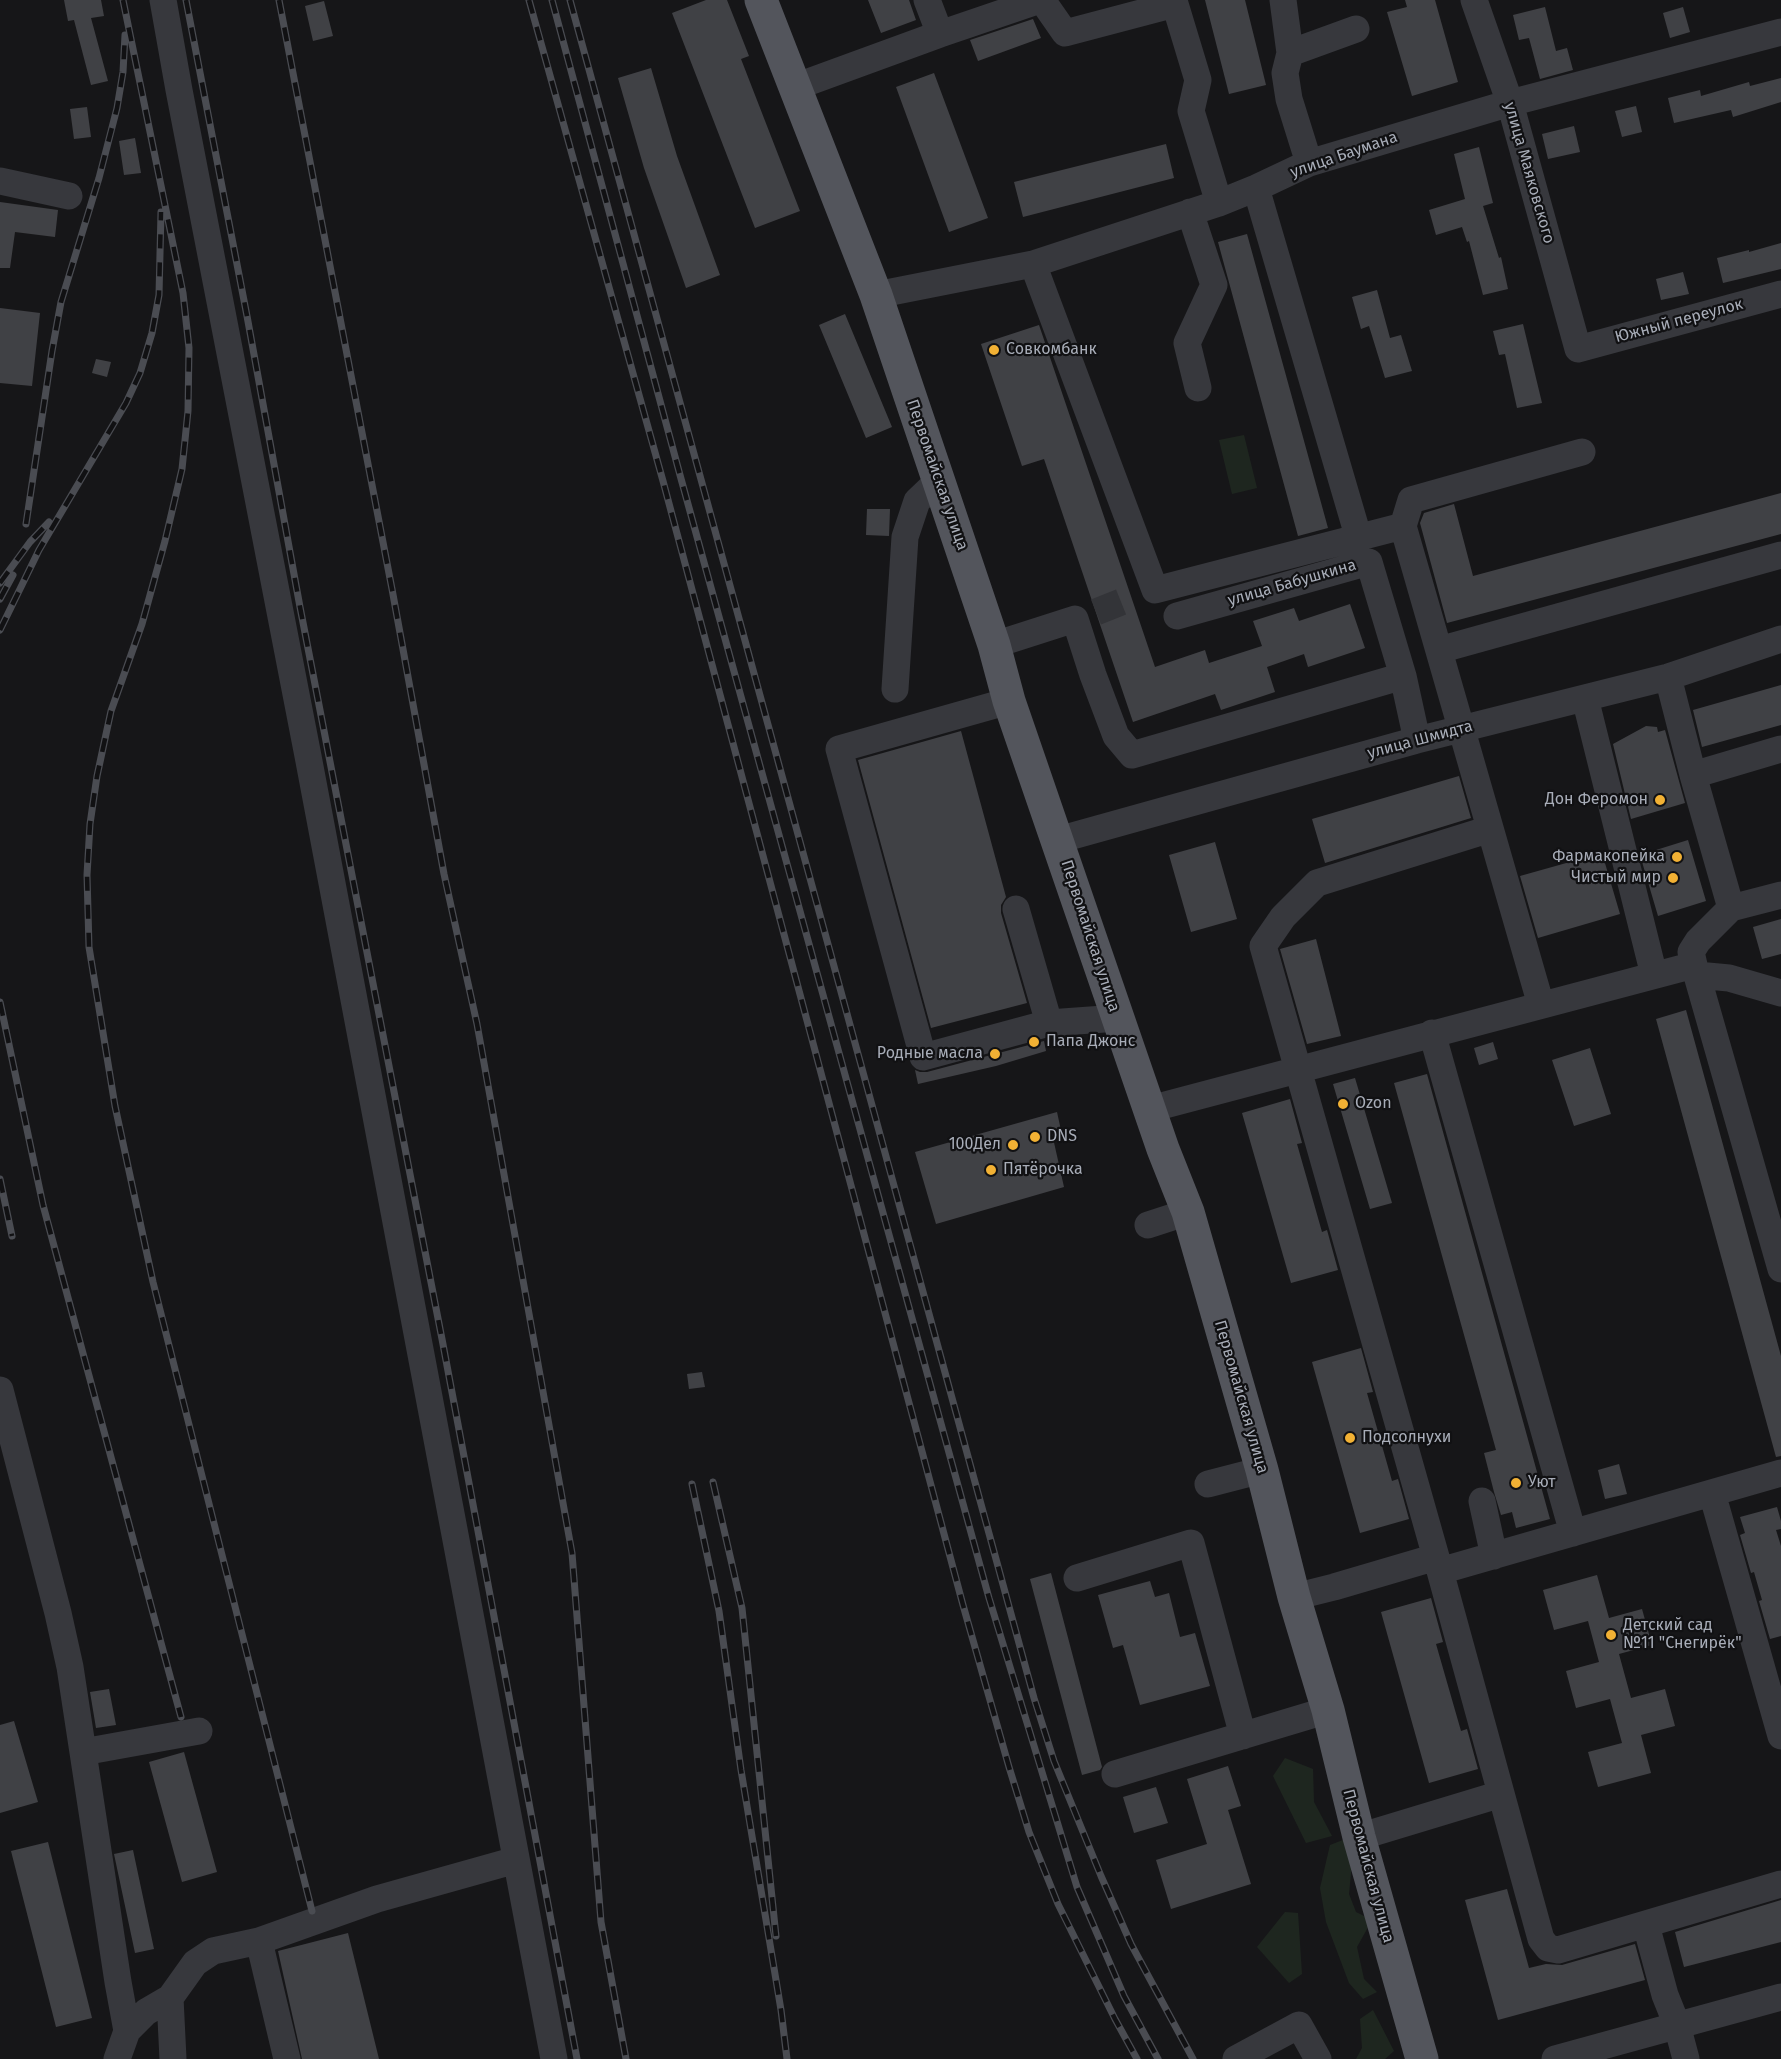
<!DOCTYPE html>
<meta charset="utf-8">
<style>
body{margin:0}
canvas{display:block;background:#161618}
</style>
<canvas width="1781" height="2059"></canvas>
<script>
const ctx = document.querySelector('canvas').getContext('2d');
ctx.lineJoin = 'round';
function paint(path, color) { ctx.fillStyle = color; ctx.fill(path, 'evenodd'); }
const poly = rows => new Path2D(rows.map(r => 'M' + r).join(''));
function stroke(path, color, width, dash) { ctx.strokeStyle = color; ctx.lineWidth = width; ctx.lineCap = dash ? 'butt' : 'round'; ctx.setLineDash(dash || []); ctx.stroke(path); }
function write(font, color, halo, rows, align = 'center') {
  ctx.font = font + ' "Fira Sans",sans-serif'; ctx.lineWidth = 4.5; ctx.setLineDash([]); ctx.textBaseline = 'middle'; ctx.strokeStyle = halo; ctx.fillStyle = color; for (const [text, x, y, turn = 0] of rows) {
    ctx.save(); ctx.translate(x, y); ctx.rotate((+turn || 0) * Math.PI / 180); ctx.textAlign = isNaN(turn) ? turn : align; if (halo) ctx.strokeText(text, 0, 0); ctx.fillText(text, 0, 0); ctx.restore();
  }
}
const green = poly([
 [1244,435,1257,488,1232,494,1219,440],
 [1285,1758,1313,1769,1314,1802,1332,1836,1306,1843,1273,1776],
 [1343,1840,1353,1852,1349,1894,1356,1912,1372,1920,1357,1947,1364,1979,1377,1992,1363,1999,1349,1983,1326,1922,1320,1888,1330,1845],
 [1285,1912,1298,1913,1302,1974,1289,1983,1257,1947],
 [1373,2010,1394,2051,1385,2059,1356,2059,1362,2048,1360,2019]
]);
const building = poly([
 [64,0,101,0,104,16,91,18,108,81,91,85,74,20,68,21],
 [706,0,727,0,749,56,741,59,800,211,755,228,672,13],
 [868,0,909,0,916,20,881,33],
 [1205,0,1245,0,1266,85,1229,94],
 [1405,0,1435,0,1458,82,1412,96,1387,12,1407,7],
 [324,1,333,36,313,41,305,6],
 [1545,7,1556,51,1567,48,1573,70,1540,79,1529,38,1519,40,1513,15],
 [1683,7,1690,32,1670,38,1663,13],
 [1033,19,1041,38,978,61,970,40],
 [651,68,677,156,720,275,686,288,644,168,618,78],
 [934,73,988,218,949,232,896,87],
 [1781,78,1781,102,1733,117,1731,110,1674,123,1668,98,1700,90,1701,96,1749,82,1750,86],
 [1636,106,1642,132,1622,137,1615,111],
 [87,107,91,137,74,139,70,109],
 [1574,126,1580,152,1548,159,1542,134],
 [135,138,141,173,124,175,119,141],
 [1166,144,1174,178,1023,217,1014,182],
 [1479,147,1493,203,1483,206,1499,258,1501,257,1508,289,1483,295,1469,241,1467,242,1462,227,1436,235,1429,210,1465,199,1454,154],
 [0,202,58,210,55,237,15,232,10,268,0,268],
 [1247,234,1328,528,1298,536,1218,242],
 [1781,243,1781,269,1723,283,1717,258,1749,250,1749,252],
 [1683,272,1689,294,1661,300,1656,279],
 [1377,290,1390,338,1401,335,1412,371,1385,378,1369,326,1361,329,1352,297],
 [0,308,40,313,32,386,0,383],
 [845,314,892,427,866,438,819,325],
 [1523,324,1542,403,1517,408,1505,354,1499,355,1493,331],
 [1039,325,1155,667,1205,650,1209,663,1262,646,1253,621,1294,608,1299,621,1350,604,1365,648,1308,667,1304,654,1267,667,1275,692,1221,710,1215,694,1133,722,1044,459,1022,466,981,344],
 [96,359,111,362,107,377,92,373],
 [1781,493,1781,534,1447,623,1420,523,1424,513,1454,504,1473,576],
 [867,509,890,509,889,536,866,535],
 [1781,685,1781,725,1702,747,1693,710],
 [1646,726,1657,727,1658,732,1665,730,1685,803,1631,819,1613,744],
 [961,731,1006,897,1001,905,1001,913,1027,1003,931,1028,858,760],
 [1459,776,1471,818,1325,863,1312,819],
 [1688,840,1706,901,1658,916,1640,855],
 [1215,842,1237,919,1191,932,1169,855],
 [1602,853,1620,914,1538,938,1520,876],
 [1781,919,1781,954,1762,959,1753,927],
 [1316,939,1341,1036,1307,1044,1280,949],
 [1686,1010,1781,1356,1781,1456,1776,1457,1656,1019],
 [1044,1041,1046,1051,996,1066,918,1084,915,1070,920,1072,927,1072],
 [1493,1042,1498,1059,1479,1065,1474,1048],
 [1590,1048,1611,1114,1574,1126,1552,1060],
 [1427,1074,1550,1519,1516,1528,1512,1512,1501,1515,1494,1492,1484,1453,1496,1450,1394,1083],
 [1355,1078,1392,1203,1370,1209,1333,1084],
 [1290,1099,1302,1143,1297,1144,1322,1232,1327,1230,1338,1270,1291,1283,1242,1113],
 [1057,1112,1062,1135,1053,1138,1064,1187,936,1224,915,1152],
 [1361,1348,1373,1392,1367,1393,1392,1481,1398,1479,1409,1519,1360,1533,1312,1362],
 [702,1372,705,1387,689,1389,687,1374],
 [1619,1464,1627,1494,1605,1499,1598,1470],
 [1777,1507,1781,1521,1781,1529,1776,1530,1781,1546,1781,1636,1770,1639,1759,1601,1762,1600,1754,1572,1751,1573,1740,1535,1745,1533,1740,1517],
 [1051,1573,1102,1767,1100,1770,1082,1775,1030,1579],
 [1597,1575,1609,1618,1642,1609,1652,1645,1619,1654,1631,1698,1665,1689,1675,1726,1641,1735,1651,1773,1598,1787,1588,1752,1622,1743,1610,1699,1576,1708,1566,1671,1599,1662,1588,1621,1554,1630,1543,1590],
 [1150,1581,1155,1597,1169,1593,1180,1637,1195,1633,1210,1686,1140,1705,1123,1645,1113,1648,1098,1595],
 [1431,1598,1443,1642,1436,1644,1461,1731,1467,1729,1478,1769,1429,1783,1381,1612],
 [109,1689,116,1725,96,1728,90,1692],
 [14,1721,38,1802,0,1813,0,1725],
 [184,1752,217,1872,182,1882,149,1762],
 [1228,1766,1241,1806,1228,1810,1251,1884,1171,1909,1156,1860,1207,1844,1187,1779],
 [1156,1787,1168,1823,1134,1833,1123,1797],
 [48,1842,92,2018,56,2027,11,1851],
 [133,1850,154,1949,135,1953,114,1854],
 [1507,1889,1529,1968,1546,1964,1562,1965,1635,1944,1645,1980,1498,2020,1465,1900],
 [1781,1900,1781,1942,1684,1967,1675,1932],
 [348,1933,379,2059,302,2059,278,1951]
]);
const minorTunnel = poly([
 [1096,612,1131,598]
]);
const minor = poly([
 [163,0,179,90,308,756,554,2059],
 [927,0,940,34],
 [1042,0,1065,33,1175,4,1174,0],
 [1283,0,1290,53],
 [1474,0,1510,103,1578,349,1781,294],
 [1175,4,1198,80,1191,111,1219,203],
 [795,87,940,34,1040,0],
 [1309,163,1289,99,1285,73,1290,53,1356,29],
 [0,181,69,196],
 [1256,188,1359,539],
 [1190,212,1214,285,1187,343,1198,388],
 [1033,264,1155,590,1403,526,1541,1005],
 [876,295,1033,264,1219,203,1256,188,1309,163,1510,103,1781,32],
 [1403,526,1411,500,1582,452],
 [1177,616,1369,562,1403,676,1417,740],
 [994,645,1075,619,1093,675,1116,736,1132,755,1403,676],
 [1439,650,1781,555],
 [1668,677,1693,775,1731,908,1698,941,1691,952,1694,965],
 [895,689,905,537,917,501,939,480],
 [1585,698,1654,975],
 [1009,701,839,749,923,1057,1049,1023,1118,1018],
 [1693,775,1781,749],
 [1058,840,1417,740,1668,677,1781,639],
 [1731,908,1781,895],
 [1016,909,1049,1023],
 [1697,975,1729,978,1781,993],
 [1432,1033,1573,1533],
 [1150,1109,1694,965,1781,1269],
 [1148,1225,1188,1212],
 [0,1390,58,1613,70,1667,118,1982,127,2031,117,2059],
 [1208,1484,1262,1470],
 [1712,1493,1781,1736],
 [1482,1501,1494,1556],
 [1436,1557,1263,946,1283,917,1317,883,1490,829],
 [1440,1571,1541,1939,1548,1948,1558,1950,1781,1884],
 [1077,1578,1191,1543,1243,1736],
 [1294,1597,1334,1587,1436,1557,1440,1571,1781,1473],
 [83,1752,199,1731],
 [1115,1774,1328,1710],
 [1359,1837,1501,1794],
 [1646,1925,1665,1995,1677,2025,1686,2059],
 [259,1941,287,2059],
 [170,1998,173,2059],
 [127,2031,146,2012,170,1998,195,1963,213,1951,259,1941,377,1899,516,1860],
 [1236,2059,1299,2025,1318,2059],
 [1555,2059,1781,1997]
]);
const major = poly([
 [761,0,876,295,994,645,1009,701,1163,1149,1188,1212,1262,1470,1294,1597,1328,1710,1359,1837,1422,2059]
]);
const rail = poly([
 [123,0,183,293,189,348,188,411,182,469,165,541,142,624,111,711,97,776,90,824,87,875,89,947,115,1106,153,1282,312,1911],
 [186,0,247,316,300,607,442,1339,577,2059],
 [279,0,392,589,444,874,477,1024,572,1553,601,1922,626,2059],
 [529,0,663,481,963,1605,1009,1767,1029,1832,1058,1904,1115,2019,1137,2059],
 [552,0,680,475,989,1598,1077,1887,1124,1996,1158,2059],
 [570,0,1034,1698,1054,1761,1101,1876,1131,1944,1193,2059],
 [26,524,52,351,61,302,99,178,117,108,123,72,125,35],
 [0,583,30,542,49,522],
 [0,599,13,575],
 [0,630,39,550,126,403,140,373,152,333,159,295,161,212],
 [0,1002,43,1205,181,1717],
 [0,1179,12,1236],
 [713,1482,742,1608,776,1936],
 [692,1484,719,1611,741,1770,781,2010,787,2059]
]);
const markers = [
 [994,350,6,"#f2b134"],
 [1660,800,6,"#f2b134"],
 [1677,857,6,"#f2b134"],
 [1673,878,6,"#f2b134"],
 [1034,1042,6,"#f2b134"],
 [995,1054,6,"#f2b134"],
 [1343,1104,6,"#f2b134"],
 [1035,1137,6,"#f2b134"],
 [1013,1145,6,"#f2b134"],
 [991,1170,6,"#f2b134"],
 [1350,1438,6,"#f2b134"],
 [1516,1483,6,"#f2b134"],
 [1611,1635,6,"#f2b134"]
];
const streetNames = [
 ["улица Баумана",1344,155,-19],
 ["улица Маяковского",1529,173,74],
 ["Южный переулок",1679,321,-15],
 ["Первомайская улица",937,475,71],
 ["улица Бабушкина",1292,583,-16],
 ["улица Шмидта",1420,740,-15],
 ["Первомайская улица",1090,936,72],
 ["Первомайская улица",1241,1397,74],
 ["Первомайская улица",1368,1866,75]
];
const poiNames = [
 ["Совкомбанк",1006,350],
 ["Дон Феромон",1648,800,"right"],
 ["Фармакопейка",1665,857,"right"],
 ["Чистый мир",1661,878,"right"],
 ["Папа Джонс",1046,1042],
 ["Родные масла",983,1054,"right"],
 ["Ozon",1355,1104],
 ["DNS",1047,1137],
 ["100Дел",1001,1145,"right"],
 ["Пятёрочка",1003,1170],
 ["Подсолнухи",1362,1438],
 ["Уют",1528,1483],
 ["Детский сад",1623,1626],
 ["№11 \"Снегирёк\"",1623,1644]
];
paint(green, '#1e261f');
paint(building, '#404145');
stroke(minorTunnel, '#333438', 27, [27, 14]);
stroke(minor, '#37383d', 27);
stroke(major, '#53555c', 33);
stroke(rail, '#4a4c52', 7);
stroke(rail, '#111113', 4.5, [14]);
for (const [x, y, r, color] of markers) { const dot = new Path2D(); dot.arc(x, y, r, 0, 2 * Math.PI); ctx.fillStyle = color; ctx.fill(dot); stroke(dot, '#111113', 2); }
write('16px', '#a8adb8', '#111113', streetNames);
write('16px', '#a8adb8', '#111113', poiNames, 'left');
</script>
